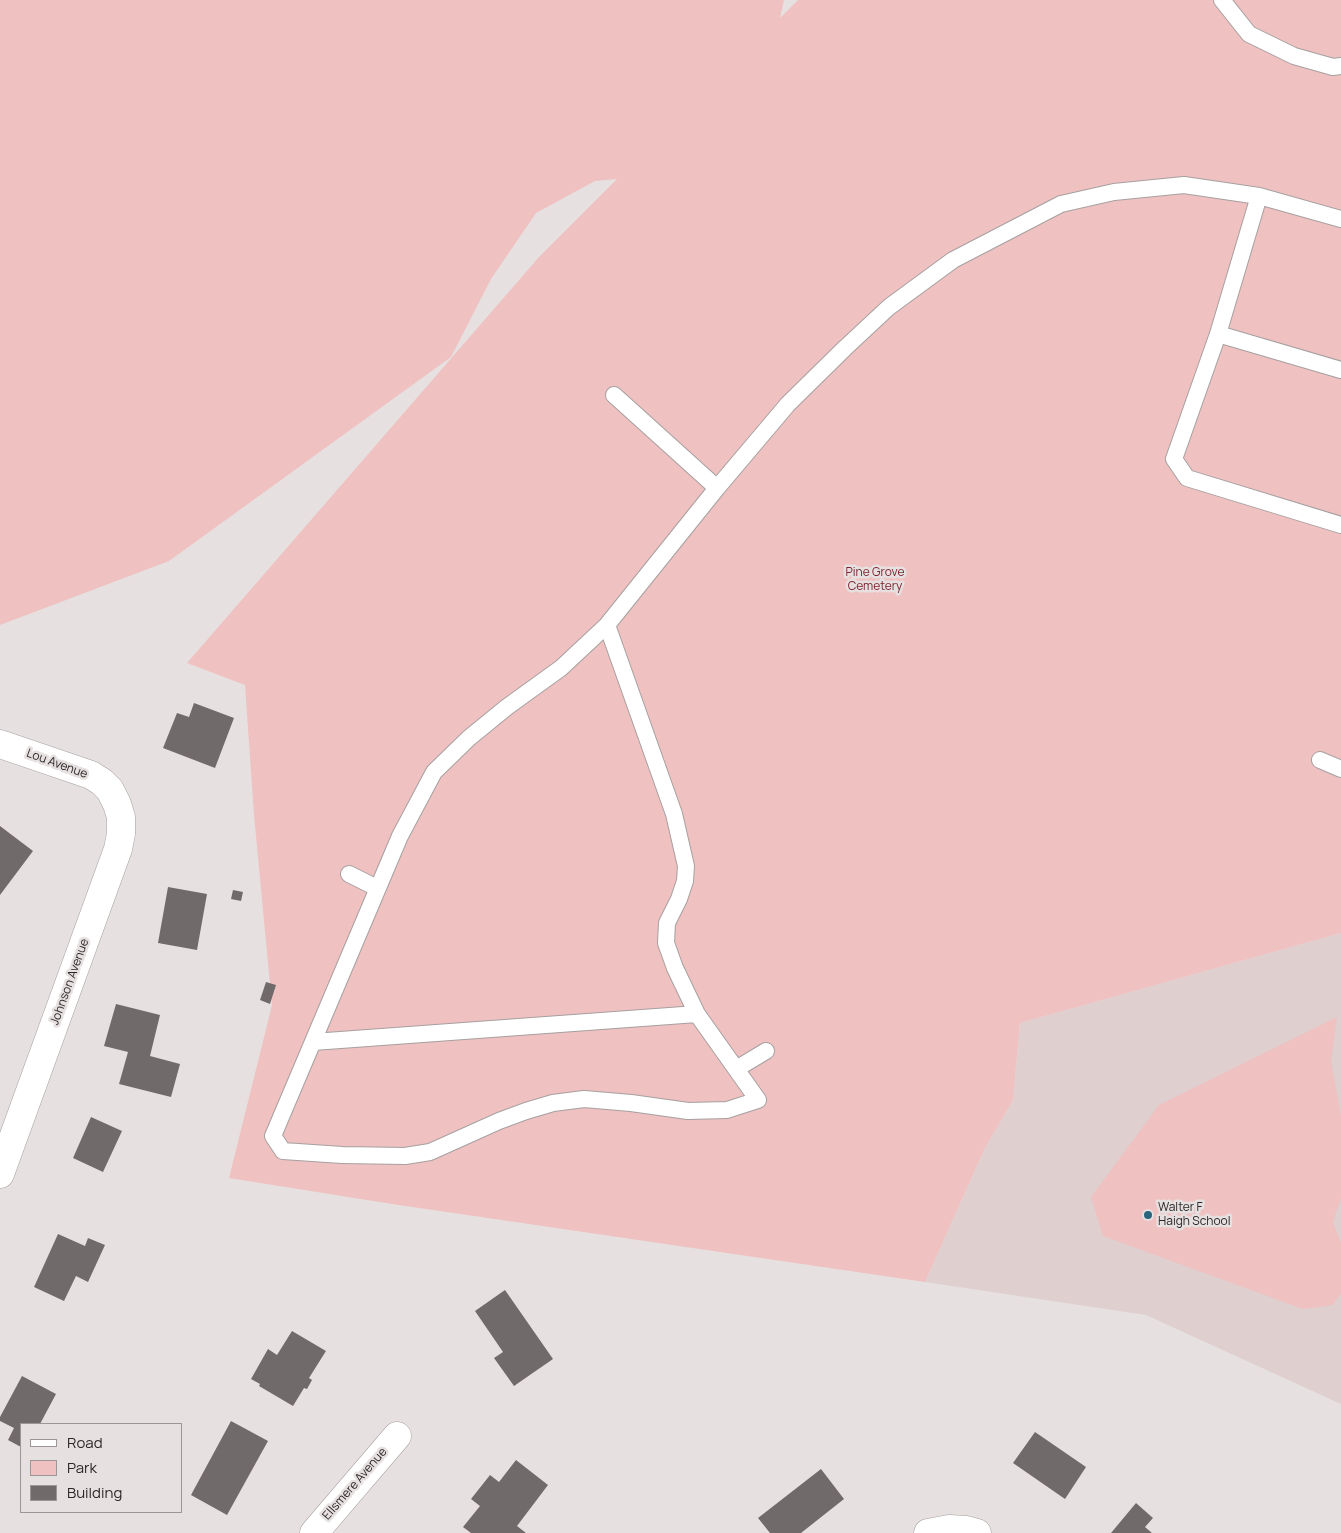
<!DOCTYPE html>
<style>
body{margin:0}
#map{position:relative;width:1341px;height:1533px;overflow:hidden;background:#e7e0e0;font-family:Manrope,sans-serif}
canvas{display:block}
.legend{position:absolute;left:20px;top:1423px;width:162px;height:90px;box-sizing:border-box;background:#e7e0e0;border:1px solid #9c9696;margin:0;padding:6px 9px;list-style:none;font-size:15px;color:#2b2828}
.legend li{display:flex;align-items:center;gap:10px;height:25px}
.legend b{width:25px;border:1px solid #9c9696}
</style>
<div id="map">
<canvas width="1341" height="1533"></canvas>
<ul class="legend">
<li><b style="height:6px;background:#fff"></b>Road</li>
<li><b style="height:14px;background:#efc1c1"></b>Park</li>
<li><b style="height:14px;background:#716a6a"></b>Building</li>
</ul>
</div>
<script>
const ctx = document.querySelector('canvas').getContext('2d');
ctx.lineJoin = 'round';
function paint(path, color) { ctx.fillStyle = color; ctx.fill(path, 'evenodd'); }
const poly = rows => new Path2D(rows.map(r => 'M' + r).join(''));
function stroke(path, color, width, dash) { ctx.strokeStyle = color; ctx.lineWidth = width; ctx.lineCap = dash ? 'butt' : 'round'; ctx.setLineDash(dash || []); ctx.stroke(path); }
function write(font, color, halo, rows, align = 'center') {
  ctx.font = font + ' Manrope,sans-serif'; ctx.lineWidth = 5; ctx.setLineDash([]); ctx.textBaseline = 'middle'; ctx.strokeStyle = halo; ctx.fillStyle = color; for (const [text, x, y, turn = 0] of rows) {
    ctx.save(); ctx.translate(x, y); ctx.rotate((+turn || 0) * Math.PI / 180); ctx.textAlign = isNaN(turn) ? turn : align; if (halo) ctx.strokeText(text, 0, 0); ctx.fillText(text, 0, 0); ctx.restore();
  }
}
const built = poly([
 [1341,933,1341,1404,1146,1315,925,1282,985,1148,1013,1100,1020,1023]
]);
const green = poly([
 [0,0,784,0,780,18,798,0,1341,0,1341,933,1020,1023,1013,1100,985,1148,925,1282,392,1204,229,1178,272,1005,254,815,245,685,187,663,539,257,617,179,595,181,536,213,491,279,451,357,169,561,0,625],
 [1337,1017,1331,1061,1341,1116,1341,1198,1333,1222,1341,1243,1341,1293,1333,1305,1303,1309,1103,1236,1091,1197,1159,1105]
]);
const building = poly([
 [194,703,234,718,215,768,163,748,177,713,189,717],
 [0,826,33,851,0,895],
 [168,887,207,894,197,950,158,943],
 [233,890,243,892,241,901,231,899],
 [266,982,276,985,270,1004,260,1000],
 [116,1004,160,1015,150,1056,180,1064,171,1097,119,1084,128,1052,104,1046],
 [91,1117,122,1131,103,1172,73,1158],
 [58,1234,85,1246,88,1238,105,1245,88,1282,76,1276,64,1301,34,1287],
 [505,1290,553,1359,514,1386,494,1358,503,1352,475,1311],
 [292,1331,326,1351,309,1378,312,1380,307,1389,304,1388,293,1406,259,1386,260,1384,251,1379,268,1349,277,1355],
 [22,1376,56,1394,40,1424,21,1424,21,1447,8,1440,14,1428,0,1421,0,1417],
 [231,1421,268,1441,227,1515,191,1495],
 [1035,1432,1086,1467,1065,1499,1013,1463],
 [516,1460,548,1485,517,1526,526,1533,471,1533,463,1527,480,1506,471,1499,490,1475,499,1482],
 [821,1469,844,1499,801,1533,770,1533,758,1518],
 [1136,1503,1153,1518,1145,1527,1152,1533,1111,1533]
]);
const service = poly([
 [1222,0,1249,34,1294,56,1333,67,1341,66],
 [1341,219,1259,196,1218,334,1174,459,1187,478,1341,525],
 [1218,334,1341,370],
 [614,395,717,488],
 [607,625,561,668,507,707,469,738,434,772,400,836,273,1136,283,1151,342,1155,405,1156,430,1152,499,1121,526,1111,553,1103,584,1099,631,1103,688,1111,727,1110,758,1100,697,1014,675,968,666,943,667,923,679,899,685,881,686,866,674,814,607,625,717,488,788,404,845,348,889,307,953,260,1061,204,1114,192,1184,185,1259,196],
 [1320,760,1341,769],
 [349,874,377,888],
 [313,1042,697,1014],
 [736,1069,766,1051]
]);
const minor = poly([
 [0,744,91,775,102,782,110,790,117,804,121,817,121,834,118,849,0,1174],
 [314,1533,397,1436],
 [928,1533,949,1529,966,1530,977,1533]
]);
const markers = [
 [1148,1215,5,"#29657d"]
];
const parkNames = [
 ["Pine Grove",875,573],
 ["Cemetery",875,587]
];
const streetNames = [
 ["Lou Avenue",57,764,20],
 ["Johnson Avenue",70,982,-70],
 ["Ellsmere Avenue",355,1484,-49]
];
const poiNames = [
 ["Walter F",1158,1208],
 ["Haigh School",1158,1222]
];
paint(built, '#dfcfcf');
paint(green, '#efc1c1');
paint(building, '#716a6a');
stroke(service, '#a7a0a0', 18);
stroke(minor, '#a7a0a0', 29);
stroke(service, '#fff', 16);
stroke(minor, '#fff', 28);
for (const [x, y, r, color] of markers) { const dot = new Path2D(); dot.arc(x, y, r, 0, 2 * Math.PI); ctx.fillStyle = color; ctx.fill(dot); stroke(dot, '#e7e0e0', 2); }
write('12px', '#7b252f', '#e7e0e0', parkNames);
write('12px', '#2b2828', '#e7e0e0', streetNames);
write('12px', '#2b2828', '#e7e0e0', poiNames, 'left');
</script>
